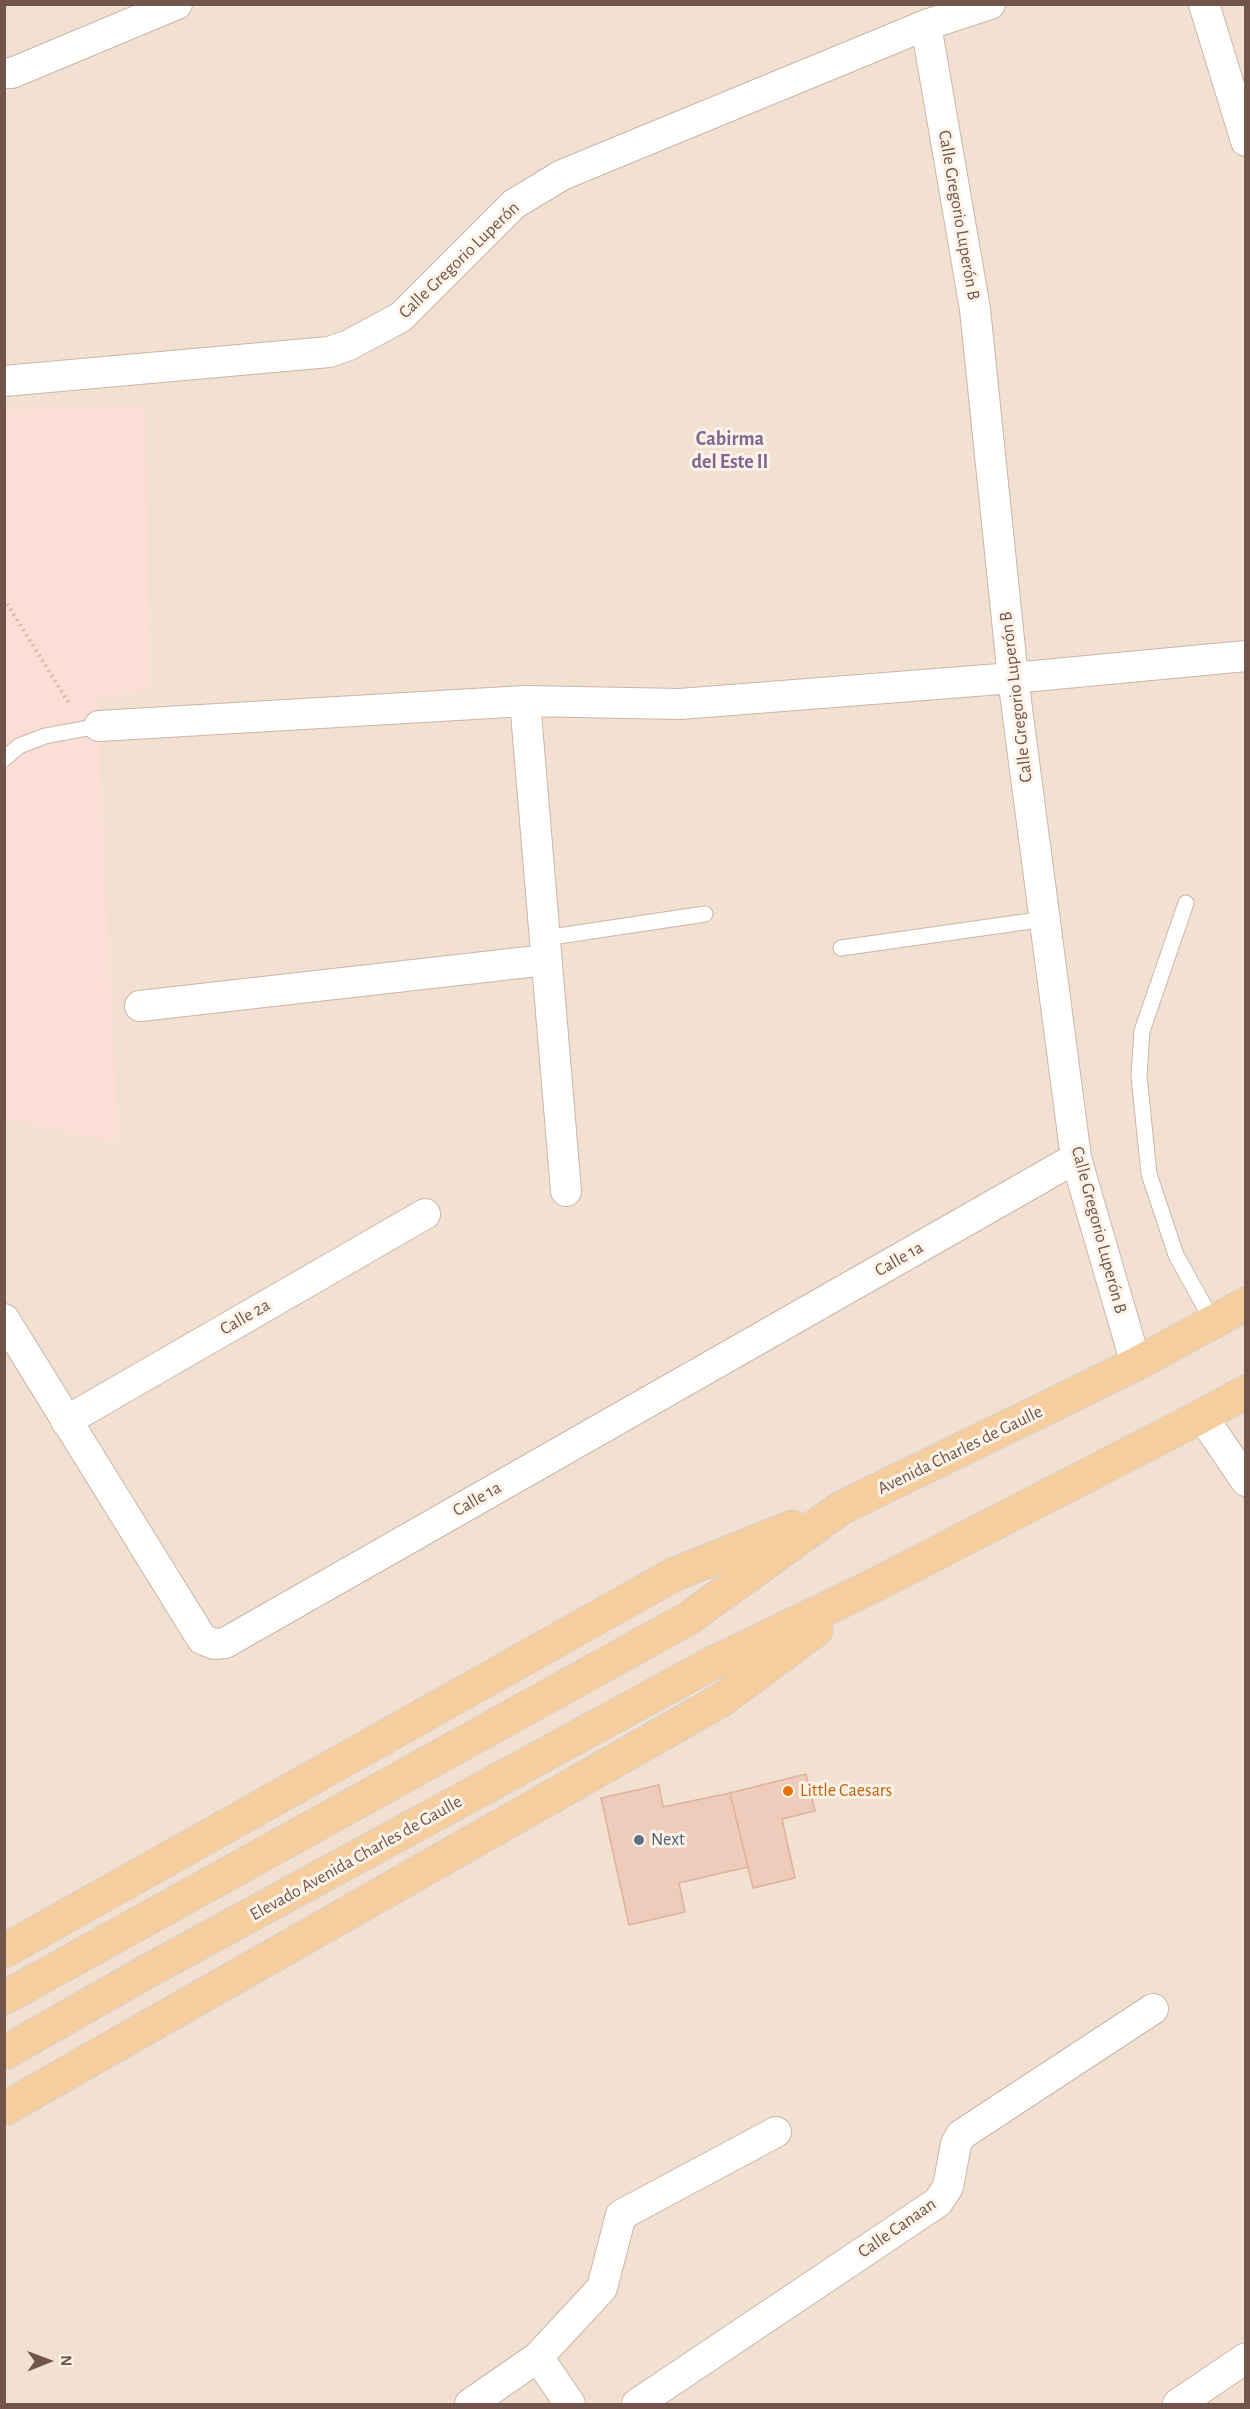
<!DOCTYPE html>
<meta charset="utf-8">
<style>
body{margin:0}
#map{position:relative;width:1250px;height:2409px;overflow:hidden;background:#fbefe2;font-family:"Alegreya Sans",sans-serif}
canvas{display:block}
.frame{position:absolute;inset:0;border:6px solid #71554a;pointer-events:none}
.north{position:absolute;left:18px;top:2331px;width:60px;height:60px;-webkit-text-stroke:4px #fef3e8;paint-order:stroke;rotate:89deg;font-size:16px;font-weight:700;line-height:24px;text-align:center;color:#71554a}
.north::after{content:'';display:block;margin:auto;width:21px;height:27px;background:#71554a;clip-path:polygon(50% 0,100% 100%,50% 72%,0 100%)}
</style>
<div id="map">
<canvas width="1250" height="2409"></canvas>
<div class="frame"></div>
<div class="north">N</div>
</div>
<script>
const ctx = document.querySelector('canvas').getContext('2d');
ctx.lineJoin = 'round';
function paint(path, color) { ctx.fillStyle = color; ctx.fill(path, 'evenodd'); }
const poly = rows => new Path2D(rows.map(r => 'M' + r).join(''));
function stroke(path, color, width, dash) { ctx.strokeStyle = color; ctx.lineWidth = width; ctx.lineCap = dash ? 'butt' : 'round'; ctx.setLineDash(dash || []); ctx.stroke(path); }
function write(font, color, halo, rows, align = 'center') {
  ctx.font = font + ' "Alegreya Sans",sans-serif'; ctx.lineWidth = 6; ctx.setLineDash([]); ctx.textBaseline = 'middle'; ctx.strokeStyle = halo; ctx.fillStyle = color; for (const [text, x, y, turn = 0] of rows) {
    ctx.save(); ctx.translate(x, y); ctx.rotate((+turn || 0) * Math.PI / 180); ctx.textAlign = isNaN(turn) ? turn : align; if (halo) ctx.strokeText(text, 0, 0); ctx.fillText(text, 0, 0); ctx.restore();
  }
}
const residential = poly([
 [5,5,1245,5,1245,2404,5,2404]
]);
const commercial = poly([
 [146,405,150,690,97,699,119,1144,5,1119,4,410]
]);
const building = poly([
 [806,1774,815,1811,782,1819,795,1878,753,1888,730,1793,806,1774],
 [659,1785,663,1807,730,1793,748,1867,679,1883,685,1912,629,1925,601,1798,659,1785]
]);
const path = poly([
 [4,599,69,703]
]);
const lane = poly([
 [4,759,19,746,45,736,99,726],
 [1186,903,1142,1031,1139,1076,1149,1174,1176,1255,1213,1322],
 [545,938,705,914],
 [841,948,1045,919]
]);
const street = poly([
 [1204,4,1246,141],
 [926,25,975,309,1013,678,1076,1158,1136,1364],
 [4,73,12,73,177,4],
 [4,381,329,352,349,345,401,317,514,204,562,175,926,25,990,4],
 [525,701,566,1191],
 [99,726,525,701,680,704,1013,678,1246,656],
 [140,1006,546,960],
 [4,1319,202,1639,214,1644,225,1643,1076,1158],
 [1202,1416,1246,1481],
 [66,1421,425,1214],
 [538,2357,602,2288,621,2215,776,2132],
 [470,2404,538,2357,570,2404],
 [637,2404,938,2202,948,2187,956,2144,961,2135,1153,2009],
 [1178,2404,1246,2358]
]);
const primary = poly([
 [4,1951,673,1575,792,1527],
 [4,1998,689,1618,841,1508,1136,1364,1246,1304],
 [4,2053,146,1972,709,1665,875,1585,1202,1416,1246,1392],
 [4,2109,723,1699,816,1630]
]);
const markers = [
 [788,1791,6,"#e8710a"],
 [639,1840,6,"#5c6f8a"]
];
const streetNames = [
 ["Calle Gregorio Luperón B",959,215,80],
 ["Calle Gregorio Luperón",459,260,-44],
 ["Calle Gregorio Luperón B",1016,697,-97],
 ["Calle Gregorio Luperón B",1099,1230,75],
 ["Calle 1a",899,1259,-30],
 ["Calle 2a",245,1317,-30],
 ["Avenida Charles de Gaulle",960,1450,-26],
 ["Calle 1a",477,1499,-30],
 ["Elevado Avenida Charles de Gaulle",356,1858,-29],
 ["Calle Canaan",897,2228,-35]
];
const foodNames = [
 ["Little Caesars",800,1791]
];
const serviceNames = [
 ["Next",651,1840]
];
const neighbourhoodNames = [
 ["Cabirma",730,439],
 ["del Este II",730,462]
];
paint(residential, '#f2e0d1');
paint(commercial, '#fbded6');
paint(building, '#efcbbb');
stroke(building, '#e0b19c', 1.5);
stroke(lane, '#cbb6a9', 17);
stroke(street, '#cbb6a9', 32);
stroke(primary, '#d7cfcc', 35);
stroke(path, '#d3af9f', 4, [1.5, 4.5]);
stroke(lane, '#fff', 15);
stroke(street, '#fff', 30);
stroke(primary, '#f6ce9d', 33);
for (const [x, y, r, color] of markers) { const dot = new Path2D(); dot.arc(x, y, r, 0, 2 * Math.PI); ctx.fillStyle = color; ctx.fill(dot); stroke(dot, '#fef3e8', 2); }
write('18px', '#71554a', '#fef3e8', streetNames);
write('18px', '#c56008', '#fef3e8', foodNames, 'left');
write('18px', '#4e5e75', '#fef3e8', serviceNames, 'left');
write('bold 20px', '#816694', '#fef3e8', neighbourhoodNames);
</script>
